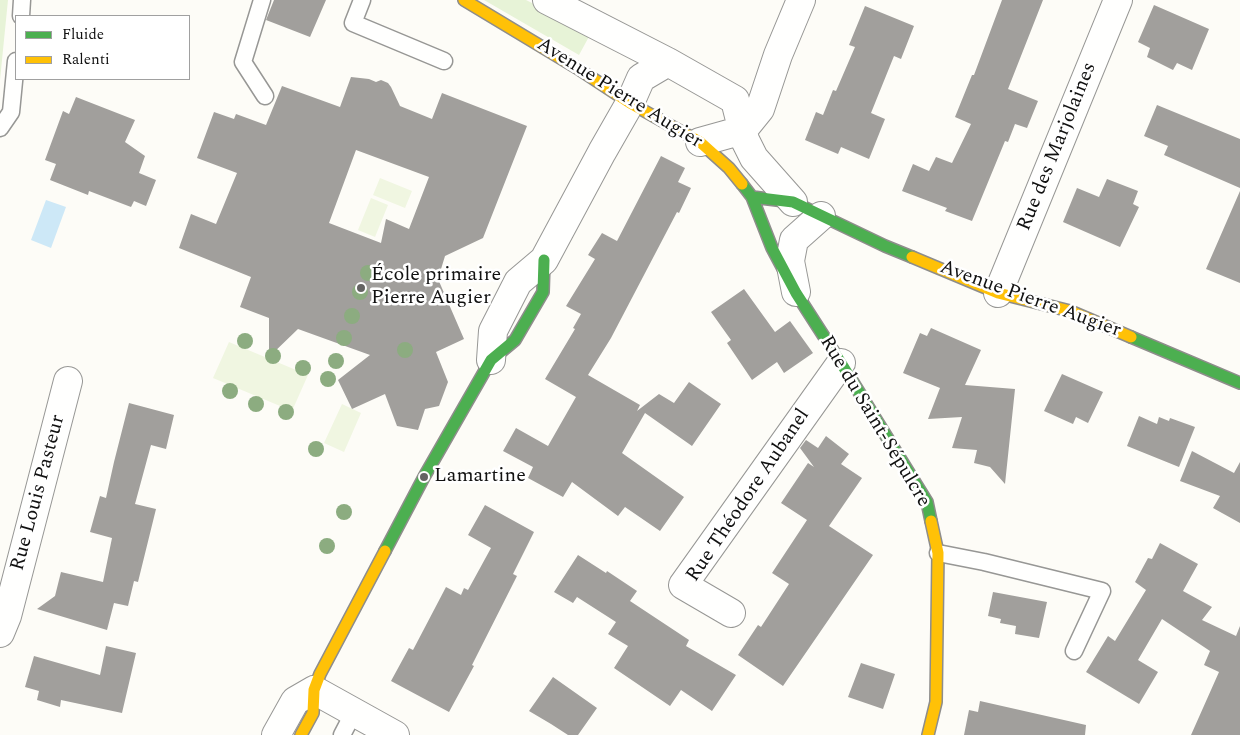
<!DOCTYPE html>
<meta charset="utf-8">
<style>
body{margin:0}
#map{position:relative;width:1240px;height:735px;overflow:hidden;background:#fdfcf7;font-family:Spectral,serif}
canvas{display:block}
.legend{position:absolute;left:15px;top:15px;width:175px;height:65px;box-sizing:border-box;background:#fff;border:1px solid #a0a0a0;margin:0;padding:6px 9px;list-style:none;font-size:15px;color:#111}
.legend li{display:flex;align-items:center;gap:10px;height:25px}
.legend b{width:25px;border:1px solid #a0a0a0}
</style>
<div id="map">
<canvas width="1240" height="735"></canvas>
<ul class="legend">
<li><b style="height:6px;background:#4caf50"></b>Fluide</li>
<li><b style="height:6px;background:#ffc107"></b>Ralenti</li>
</ul>
</div>
<script>
const ctx = document.querySelector('canvas').getContext('2d');
ctx.lineJoin = 'round';
function paint(path, color) { ctx.fillStyle = color; ctx.fill(path, 'evenodd'); }
const poly = rows => new Path2D(rows.map(r => 'M' + r).join(''));
function stroke(path, color, width, dash) { ctx.strokeStyle = color; ctx.lineWidth = width; ctx.lineCap = dash ? 'butt' : 'round'; ctx.setLineDash(dash || []); ctx.stroke(path); }
function write(font, color, halo, rows, align = 'center') {
  ctx.font = font + ' Spectral,serif'; ctx.lineWidth = 5; ctx.setLineDash([]); ctx.textBaseline = 'middle'; ctx.strokeStyle = halo; ctx.fillStyle = color; for (const [text, x, y, turn = 0] of rows) {
    ctx.save(); ctx.translate(x, y); ctx.rotate((+turn || 0) * Math.PI / 180); ctx.textAlign = isNaN(turn) ? turn : align; if (halo) ctx.strokeText(text, 0, 0); ctx.fillText(text, 0, 0); ctx.restore();
  }
}
const green = poly([
 [0,0,8,0,0,80],
 [484,0,526,0,591,33,579,55]
]);
const pitch = poly([
 [380,178,412,191,405,208,373,195],
 [371,198,388,205,375,237,358,230],
 [229,342,308,375,292,411,213,378],
 [342,404,361,413,344,452,324,443]
]);
const water = poly([
 [46,200,66,207,51,248,31,240]
]);
const building = poly([
 [274,0,326,0,310,37,266,20],
 [1002,0,1043,0,1008,89,1038,101,1027,128,1015,124,1008,142,1005,141,972,221,945,211,947,208,902,191,913,164,929,171,936,157,952,163,971,124,955,117,972,75,974,75],
 [1154,5,1209,29,1192,70,1177,63,1173,70,1147,57,1150,48,1138,42],
 [865,6,914,26,901,59,894,56,871,113,885,119,869,159,841,147,838,154,805,140,816,112,823,115,833,90,836,91,855,47,849,45],
 [351,77,369,79,376,82,381,80,388,83,391,87,400,106,432,119,442,93,527,126,483,238,445,256,438,279,464,339,436,352,448,382,439,406,425,409,418,430,397,426,385,394,352,409,338,380,370,355,298,329,269,357,269,318,240,307,251,277,179,248,191,214,216,224,237,173,197,158,214,112,234,119,236,114,266,125,282,86,340,107],
 [356,150,429,177,409,229,386,219,381,243,329,223],
 [76,97,135,120,125,142,145,156,139,173,156,180,146,206,134,201,131,207,89,191,88,195,50,180,56,164,45,160,63,111,69,114],
 [1157,105,1240,139,1240,188,1164,155,1168,146,1144,136],
 [661,156,685,168,678,182,691,188,679,213,677,212,611,338,588,375,640,405,637,411,659,394,674,403,689,382,721,404,692,446,645,413,622,453,684,497,660,531,625,507,618,516,572,482,563,497,528,478,533,467,503,451,516,428,548,446,576,397,545,379,575,329,573,328,581,314,566,306,595,259,588,255,602,233,617,241],
 [1107,179,1138,191,1133,204,1139,207,1120,247,1063,222,1077,188,1099,197],
 [1240,191,1240,283,1206,269],
 [744,289,775,332,790,321,813,353,784,373,777,362,752,380,727,343,731,340,711,312],
 [931,328,981,350,965,385,1015,389,1005,484,990,467,974,463,977,450,952,448,962,417,928,419,940,388,903,373,920,333,927,336],
 [1062,374,1103,392,1088,423,1076,417,1073,424,1044,411],
 [129,403,174,415,166,449,151,445,135,504,156,509,138,582,134,581,128,606,114,603,107,630,37,609,55,596,61,572,103,582,112,538,90,532,100,496,106,498,114,462],
 [1139,416,1157,424,1159,417,1169,421,1170,418,1195,427,1179,467,1127,446],
 [826,436,849,454,841,464,862,478,829,526,873,555,783,686,738,655,758,625,761,627,789,584,772,573,807,520,781,503,808,463,814,467,800,448,806,440,818,448],
 [1192,451,1234,473,1240,462,1240,523,1213,508,1220,496,1180,481],
 [485,505,534,532,513,574,517,576,472,665,474,666,449,712,391,681,409,648,413,650,446,587,461,595,464,588,468,590,491,548,468,535],
 [1160,543,1198,564,1183,591,1212,607,1202,620,1236,636,1240,626,1240,735,1191,735,1219,672,1204,665,1210,651,1162,619,1138,660,1158,672,1139,704,1086,672,1108,636,1115,641,1146,590,1135,582,1148,558,1152,559],
 [578,555,606,573,607,571,637,591,630,601,689,640,686,646,736,675,712,711,681,690,670,706,614,668,628,646,608,634,616,622,577,597,573,603,554,592],
 [993,592,1047,602,1039,638,1015,634,1016,626,1000,623,1001,619,988,616],
 [106,646,136,653,122,713,61,700,60,707,37,700,39,691,25,687,34,656,100,675],
 [861,663,895,674,883,709,848,697],
 [553,677,597,708,578,735,568,735,551,724,529,711],
 [980,701,1086,725,1085,735,964,735,969,710,978,712]
]);
const lane = poly([
 [262,0,243,62,265,96],
 [362,0,353,23,444,61],
 [21,16,22,0],
 [0,128,11,112,16,61],
 [938,553,984,562,1102,591,1074,651],
 [342,735,354,712]
]);
const street = poly([
 [547,0,668,62,735,100,745,140,754,158,793,202],
 [700,142,743,130,760,109,778,55,801,0],
 [796,292,790,261,794,240,821,216],
 [998,293,1118,0],
 [491,360,493,331,518,282,544,260,602,152,630,103,641,78,668,62],
 [731,613,683,585,841,363],
 [0,633,7,616,68,381],
 [276,735,295,701,314,690,395,735]
]);
const fast = poly([
 [742,184,752,197,793,202,885,246,912,257],
 [752,197,772,248,796,293,841,363,927,502,931,521],
 [1131,337,1240,383],
 [385,551,424,477,491,360,515,340,543,292,544,260]
]);
const slow = poly([
 [464,0,577,68,630,103,700,142,729,168,742,184],
 [912,257,998,293,1070,311,1131,337],
 [301,735,313,713,314,690,320,674,385,551],
 [928,735,936,702,938,553,931,521]
]);
const trees = [
 [368,273],
 [360,292],
 [352,316],
 [344,338],
 [245,341],
 [405,350],
 [273,356],
 [336,361],
 [303,368],
 [328,379],
 [230,391],
 [256,404],
 [286,412],
 [316,449],
 [344,512],
 [327,546]
];
const markers = [
 [361,288,5,"#646362"],
 [424,477,5,"#646362"]
];
const streetNames = [
 ["Avenue Pierre Augier",619,94,32],
 ["Rue des Marjolaines",1058,147,-68],
 ["Avenue Pierre Augier",1030,300,20],
 ["Rue du Saint-Sépulcre",874,422,59],
 ["Rue Louis Pasteur",39,493,-75],
 ["Rue Théodore Aubanel",749,496,-56]
];
const poiNames = [
 ["École primaire",371,276],
 ["Pierre Augier",371,299],
 ["Lamartine",434,477]
];
paint(green, '#e7f3d7');
paint(pitch, '#f0f6e1');
paint(water, '#cde8f7');
paint(building, '#a19f9c');
stroke(lane, '#979795', 19);
stroke(street, '#979795', 30);
stroke(fast, '#8e8d8b', 14);
stroke(slow, '#8e8d8b', 14);
stroke(lane, '#fffffe', 16);
stroke(street, '#fffffe', 28);
stroke(fast, '#4caf50', 11);
stroke(slow, '#ffc107', 11);
ctx.fillStyle = '#8cac80';
for (const [x, y] of trees) { ctx.beginPath(); ctx.arc(x, y, 8, 0, 2 * Math.PI); ctx.fill(); }
for (const [x, y, r, color] of markers) { const dot = new Path2D(); dot.arc(x, y, r, 0, 2 * Math.PI); ctx.fillStyle = color; ctx.fill(dot); stroke(dot, '#fff', 2); }
write('20px', '#111', '#fff', streetNames);
write('20px', '#111', '#fff', poiNames, 'left');
</script>
